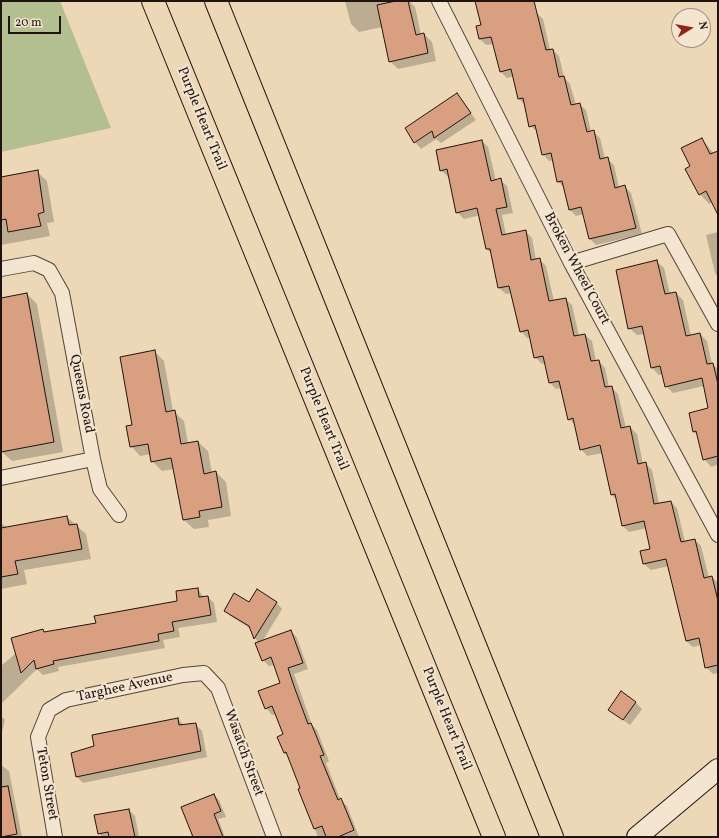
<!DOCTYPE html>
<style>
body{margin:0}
#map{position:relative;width:719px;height:838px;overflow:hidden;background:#ecd7b7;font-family:Vollkorn,serif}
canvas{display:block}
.frame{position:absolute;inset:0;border:2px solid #201410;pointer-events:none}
.north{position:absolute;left:671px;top:8px;width:40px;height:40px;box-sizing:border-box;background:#f3e5d0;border:1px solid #9f9183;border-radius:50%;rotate:79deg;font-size:11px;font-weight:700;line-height:16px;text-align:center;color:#201410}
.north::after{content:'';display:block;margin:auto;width:14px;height:18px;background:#8f2418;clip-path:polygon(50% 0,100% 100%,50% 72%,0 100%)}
.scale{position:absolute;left:8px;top:16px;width:53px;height:18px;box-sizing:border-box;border:2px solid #201410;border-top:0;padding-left:5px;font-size:12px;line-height:14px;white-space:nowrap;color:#201410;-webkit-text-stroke:3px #f3e5d0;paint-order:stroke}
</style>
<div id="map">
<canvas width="719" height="838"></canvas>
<div class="frame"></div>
<div class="north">N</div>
<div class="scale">20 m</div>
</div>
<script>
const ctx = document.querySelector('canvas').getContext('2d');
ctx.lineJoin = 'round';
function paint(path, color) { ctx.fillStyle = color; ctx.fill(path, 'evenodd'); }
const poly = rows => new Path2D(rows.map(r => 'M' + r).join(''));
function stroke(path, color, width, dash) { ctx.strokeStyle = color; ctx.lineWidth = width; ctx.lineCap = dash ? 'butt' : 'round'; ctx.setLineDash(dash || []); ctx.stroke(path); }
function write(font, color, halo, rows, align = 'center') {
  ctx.font = font + ' Vollkorn,serif'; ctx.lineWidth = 4; ctx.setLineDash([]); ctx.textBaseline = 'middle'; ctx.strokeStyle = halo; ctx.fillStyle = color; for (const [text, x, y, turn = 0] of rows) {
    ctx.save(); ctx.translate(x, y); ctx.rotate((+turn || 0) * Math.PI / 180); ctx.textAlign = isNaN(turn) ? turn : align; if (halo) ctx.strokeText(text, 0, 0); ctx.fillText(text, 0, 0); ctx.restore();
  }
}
const green = poly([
 [1,1,60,1,111,128,1,152]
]);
const shadow = poly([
 [345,1,409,1,415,7,421,35,424,34,432,42,436,61,398,69,390,61,382,27,359,32,351,24],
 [476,1,517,1,537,13,543,19,550,50,553,50,559,56,564,77,570,84,576,105,579,104,586,110,591,132,593,132,600,138,605,159,607,159,614,165,619,188,625,187,631,193,642,234,596,245,590,239,584,214,576,216,570,210,565,188,558,182,553,160,549,161,543,154,538,132,530,126,525,105,519,99,514,76,507,78,501,72,494,44,486,45,480,39,477,27,482,26],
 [457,94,476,120,441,143,436,139,421,149,415,142],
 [702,139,714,154,718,153,718,210,713,202,709,204,700,194,692,167],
 [482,141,488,147,496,181,500,180,507,186,513,213,502,215,506,235,525,231,532,238,536,260,539,259,546,266,554,301,565,299,572,305,579,336,585,335,592,341,596,361,599,361,605,368,609,387,611,387,618,394,626,428,630,427,637,434,643,464,645,463,652,470,659,504,671,502,677,508,685,542,695,540,701,546,709,578,712,577,718,583,718,673,713,674,706,667,701,645,693,647,686,641,669,566,651,570,644,564,651,550,647,528,629,532,623,526,617,500,612,495,603,453,587,456,581,449,576,426,569,419,562,388,556,389,550,383,545,363,542,364,535,357,531,337,527,338,521,331,512,293,506,294,499,288,492,254,487,249,480,215,464,219,457,212,450,176,448,177,441,170],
 [37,172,47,181,54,222,47,223,50,236,1,245,1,178],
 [718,232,718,277,715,273,706,235],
 [656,261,664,268,670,294,676,293,683,300,691,336,700,334,707,341,712,364,718,369,718,467,717,465,711,467,704,459,698,436,694,432,710,409,704,386,673,393,666,386,663,374,659,375,652,368,644,334,637,335,629,328],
 [27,294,37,304,63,452,12,461,2,452,1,446,1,299],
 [154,351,164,361,173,411,184,421,188,443,198,442,208,451,212,473,216,472,226,482,231,516,208,520,209,527,194,529,184,520,174,469,162,471,152,461,151,454,140,456,131,446,133,425],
 [67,517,86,534,91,559,24,570,27,584,1,589,1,523,8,528],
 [198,589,204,598,208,597,214,603,217,622,178,628,180,637,163,640,165,648,58,667,59,671,43,675,37,669,1,704,1,666,43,630,46,633,97,624,179,602],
 [276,602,282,609,262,642,291,631,297,638,308,669,294,674,312,725,317,730,329,761,326,763,340,799,347,806,359,837,318,837,299,789,302,788,290,758,284,753,278,737,284,735,276,714,272,715,266,708,281,684,274,665,269,666,263,660,259,643,255,638,251,629,232,617,225,611,249,604],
 [635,702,642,709,630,725,610,710],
 [1,716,5,720,1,736],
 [178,719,184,725,195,724,202,731,207,757,83,783,77,777,95,747],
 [1,765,9,771,22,837,1,837],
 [214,795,219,800,226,817,218,819,225,837,194,837],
 [129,810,135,816,139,837,102,837,99,833]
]);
const building = poly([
 [396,1,408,1,416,35,424,33,428,53,389,62,377,5,396,1],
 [475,1,534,1,546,50,553,49,559,77,564,76,571,105,580,103,587,132,594,130,600,159,608,157,615,188,625,185,636,228,589,239,581,207,569,210,562,181,557,182,551,153,542,155,535,125,529,127,523,98,518,99,511,69,500,72,491,37,479,39,476,26,481,25,475,1],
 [457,93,471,113,434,138,432,131,414,143,405,128,457,93],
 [702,138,710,154,718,151,718,215,706,191,699,195,685,169,690,166,681,148,702,138],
 [482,140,491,181,501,178,507,207,496,209,502,235,526,230,531,260,540,258,549,301,566,298,574,336,585,334,591,361,599,360,605,387,612,386,621,428,630,426,638,464,646,462,654,504,671,501,681,542,695,539,704,578,712,576,718,601,718,665,705,668,699,638,686,641,666,559,643,564,640,551,650,549,644,521,622,526,615,494,611,495,600,445,580,450,573,418,568,420,559,381,549,383,543,356,534,358,528,330,520,332,509,286,498,288,490,249,486,249,477,208,456,213,447,169,440,171,436,150,482,140],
 [38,170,44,212,38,214,41,226,8,232,6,219,1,220,1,177,38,170],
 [657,260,665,294,676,292,686,336,700,333,707,364,713,363,718,384,718,456,703,460,696,431,693,432,689,413,708,408,702,378,665,387,660,366,651,368,642,326,628,329,616,270,657,260],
 [27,293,54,442,1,452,1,298,27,293],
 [155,350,166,412,175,410,181,444,198,441,204,474,216,471,222,507,199,511,200,517,183,520,171,458,151,462,148,444,130,447,126,426,132,425,120,357,155,350],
 [67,516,69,525,77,524,82,549,15,561,18,574,1,577,1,528,67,516],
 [198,588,199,597,208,596,211,615,172,622,174,631,158,634,159,641,53,661,54,664,36,669,34,660,21,673,11,638,43,629,44,632,96,623,94,616,177,601,176,591,198,588],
 [257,589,277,602,254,639,249,626,224,611,234,593,249,602,257,589],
 [291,630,303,663,288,668,295,689,308,724,311,723,324,755,320,756,338,800,341,798,354,830,338,837,326,837,322,826,314,829,298,789,300,788,286,752,284,753,277,737,283,734,272,706,265,709,258,691,280,683,271,657,262,661,255,643,291,630],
 [621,691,636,702,623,720,608,710,621,691],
 [178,718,179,725,196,723,201,751,76,777,71,753,94,746,92,735,178,718],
 [8,786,17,834,1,837,1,787,8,786],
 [214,794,221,811,214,814,223,837,193,837,181,807,214,794],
 [129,809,135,837,109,837,108,832,98,834,94,815,129,809]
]);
const minor = poly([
 [439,1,571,263,718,535],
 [571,263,668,234,718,324],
 [1,269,34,263,49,270,62,293,93,459,100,489,119,515],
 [1,478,93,459],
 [55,837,38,737,49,710,66,700,183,675,204,673,218,688,274,837]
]);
const secondary = poly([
 [637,837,718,769]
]);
const motorway = poly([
 [153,1,494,837],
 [216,1,552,837]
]);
const streetNames = [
 ["Purple Heart Trail",201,119,68],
 ["Broken Wheel Court",576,269,62],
 ["Queens Road",81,394,79],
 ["Purple Heart Trail",323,419,68],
 ["Targhee Avenue",125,688,-12],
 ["Purple Heart Trail",446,719,68],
 ["Wasatch Street",243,753,70],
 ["Teton Street",46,784,80]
];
paint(green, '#b4bf91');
paint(shadow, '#0003');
paint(building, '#d89f81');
stroke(building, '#201410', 1);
stroke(minor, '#53453a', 16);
stroke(secondary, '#201410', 22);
stroke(motorway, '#201410', 24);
stroke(minor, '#f3e5d0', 14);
stroke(secondary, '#f3e5d0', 20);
stroke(motorway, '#ecd7b7', 22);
write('14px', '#201410', '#f3e5d0', streetNames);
</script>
